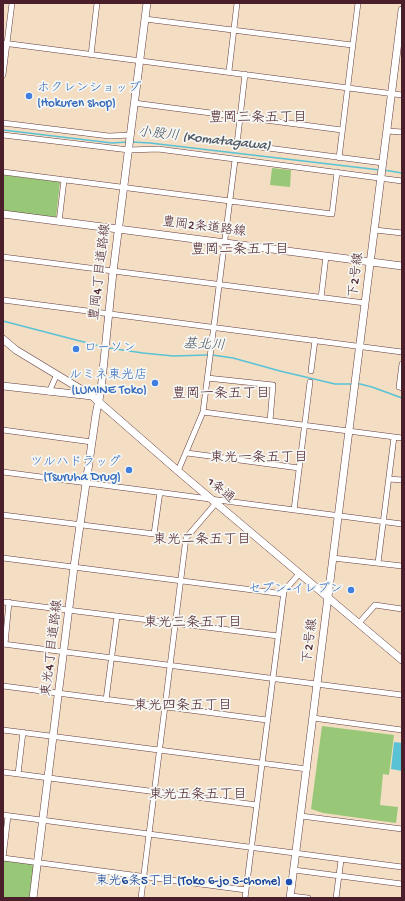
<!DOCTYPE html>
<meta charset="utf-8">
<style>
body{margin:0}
#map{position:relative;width:405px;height:901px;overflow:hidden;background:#f3dec3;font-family:"Gochi Hand",sans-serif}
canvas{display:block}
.frame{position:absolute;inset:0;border:4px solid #4a1f2b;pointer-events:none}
</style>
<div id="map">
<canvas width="405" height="901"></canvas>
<div class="frame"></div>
</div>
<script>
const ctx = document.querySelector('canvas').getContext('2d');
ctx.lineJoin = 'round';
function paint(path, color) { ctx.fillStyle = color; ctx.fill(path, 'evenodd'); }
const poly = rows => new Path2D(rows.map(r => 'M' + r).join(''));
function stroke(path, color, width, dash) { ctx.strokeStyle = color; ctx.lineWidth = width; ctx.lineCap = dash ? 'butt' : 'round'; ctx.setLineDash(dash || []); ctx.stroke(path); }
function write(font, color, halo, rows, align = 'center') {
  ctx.font = font + ' "Gochi Hand","Klee One",sans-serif'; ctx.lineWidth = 3.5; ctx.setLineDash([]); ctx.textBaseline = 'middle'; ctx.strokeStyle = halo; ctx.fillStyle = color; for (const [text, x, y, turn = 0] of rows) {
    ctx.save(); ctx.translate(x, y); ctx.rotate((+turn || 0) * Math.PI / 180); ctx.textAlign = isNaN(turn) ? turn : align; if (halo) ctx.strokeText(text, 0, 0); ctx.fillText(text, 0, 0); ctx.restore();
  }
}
const green = poly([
 [272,168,291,170,290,187,270,185],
 [3,175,60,182,56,218,3,212],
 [322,726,394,735,389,775,383,774,380,805,398,807,396,823,323,813,311,809],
 [3,860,36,864,31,898,3,898]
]);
const water = poly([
 [394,742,402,743,402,771,391,769]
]);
const stream = poly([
 [3,130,112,143,128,142],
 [132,142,150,143,380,170],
 [384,170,402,173],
 [3,321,103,347],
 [109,348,143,353,173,356,208,355],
 [212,355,233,358,280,371,335,384,353,384],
 [356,383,372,387,402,398]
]);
const minor = poly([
 [145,19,352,45],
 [3,43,402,95],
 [91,55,97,3],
 [229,71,237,3],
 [245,74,237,144,383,163],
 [3,75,12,3],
 [134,103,342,130],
 [3,123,109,136,131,135],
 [387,131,402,132],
 [3,135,129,150,158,149,402,181],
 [339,158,358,3],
 [3,172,332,214,337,172],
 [59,222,64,180],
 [375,230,402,233],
 [3,257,365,303],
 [321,298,326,256],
 [3,300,402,352],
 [402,364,399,387,402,388],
 [311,371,315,340],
 [207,378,273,385,270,421],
 [49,392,57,374],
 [203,412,402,438],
 [3,430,92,442],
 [187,453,299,468],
 [178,471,203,412,235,160],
 [3,472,402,524],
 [389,479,402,480],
 [294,510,310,382],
 [3,515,154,534,160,492],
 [3,558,284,594],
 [333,558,402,566],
 [378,563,394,437],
 [3,602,278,636],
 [359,623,375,605,402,609],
 [3,644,402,695],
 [5,644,9,602],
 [3,686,267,720],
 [106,700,117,616],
 [313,718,402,730],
 [3,730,307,769],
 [3,772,257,805],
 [18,774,23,732],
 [3,815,402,867],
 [301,816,402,829],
 [3,858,246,890],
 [3,858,8,816],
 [294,870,402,884],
 [291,896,308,898],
 [141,898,186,538,216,503],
 [245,898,284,591,299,574],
 [336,898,341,860]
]);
const tertiary = poly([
 [3,214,402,266],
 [3,339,16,350,92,396],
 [33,898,74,567,96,414,101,390,113,272,147,3],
 [290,898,402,10]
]);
const secondary = poly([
 [3,386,92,396,178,471,402,660]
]);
const markers = [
 [29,96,4,"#3f7fe0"],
 [76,349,4,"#3f7fe0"],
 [155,383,4,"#3f7fe0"],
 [129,470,4,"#3f7fe0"],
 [351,590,4,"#3f7fe0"],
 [289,882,4,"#1a4fb4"]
];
const shopNames = [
 ["ホクレンショップ",37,89,"left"],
 ["(Hokuren shop)",37,104,"left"],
 ["ローソン",84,349,"left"],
 ["ルミネ東光店",147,376],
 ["(LUMINE Toko)",147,391],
 ["ツルハドラッグ",121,463],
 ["(Tsuruha Drug)",121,478],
 ["セブン-イレブン",343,590]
];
const streetNames = [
 ["豊岡2条道路線",204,228,7],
 ["豊岡4丁目道路線",101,272,-83],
 ["下2号線",357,275,-83],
 ["1条通",220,491,40],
 ["下2号線",311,641,-83],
 ["東光4丁目道路線",53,648,-83]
];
const transitNames = [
 ["東光6条5丁目 (Toko 6-jo 5-chome)",281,882]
];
const neighbourhoodNames = [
 ["豊岡三条五丁目",258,119],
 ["豊岡二条五丁目",240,251],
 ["豊岡一条五丁目",221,395],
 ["東光一条五丁目",259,459],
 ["東光二条五丁目",202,541],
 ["東光三条五丁目",193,624],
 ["東光四条五丁目",183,707],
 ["東光五条五丁目",198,796]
];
const waterNames = [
 ["小股川 (Komatagawa)",204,140,6],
 ["基北川",204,346,3]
];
paint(green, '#98c877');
paint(water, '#59c2d5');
stroke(stream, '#59c2d5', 1.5);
stroke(minor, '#633c42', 6);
stroke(tertiary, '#633c42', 8);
stroke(secondary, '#633c42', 8);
stroke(minor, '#fff', 5);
stroke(tertiary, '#fff', 7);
stroke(secondary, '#fff', 7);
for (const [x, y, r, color] of markers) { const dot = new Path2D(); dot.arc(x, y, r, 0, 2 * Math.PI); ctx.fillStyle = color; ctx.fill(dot); stroke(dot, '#f6f6f2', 1.5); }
write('13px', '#366cbe', '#f6f6f2', shopNames, 'right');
write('13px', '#4a1f2b', '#f6f6f2', streetNames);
write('13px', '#164399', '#f6f6f2', transitNames, 'right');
write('14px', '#4a1f2b', '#f6f6f2', neighbourhoodNames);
write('italic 14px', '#4f5866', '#f6f6f2', waterNames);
</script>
